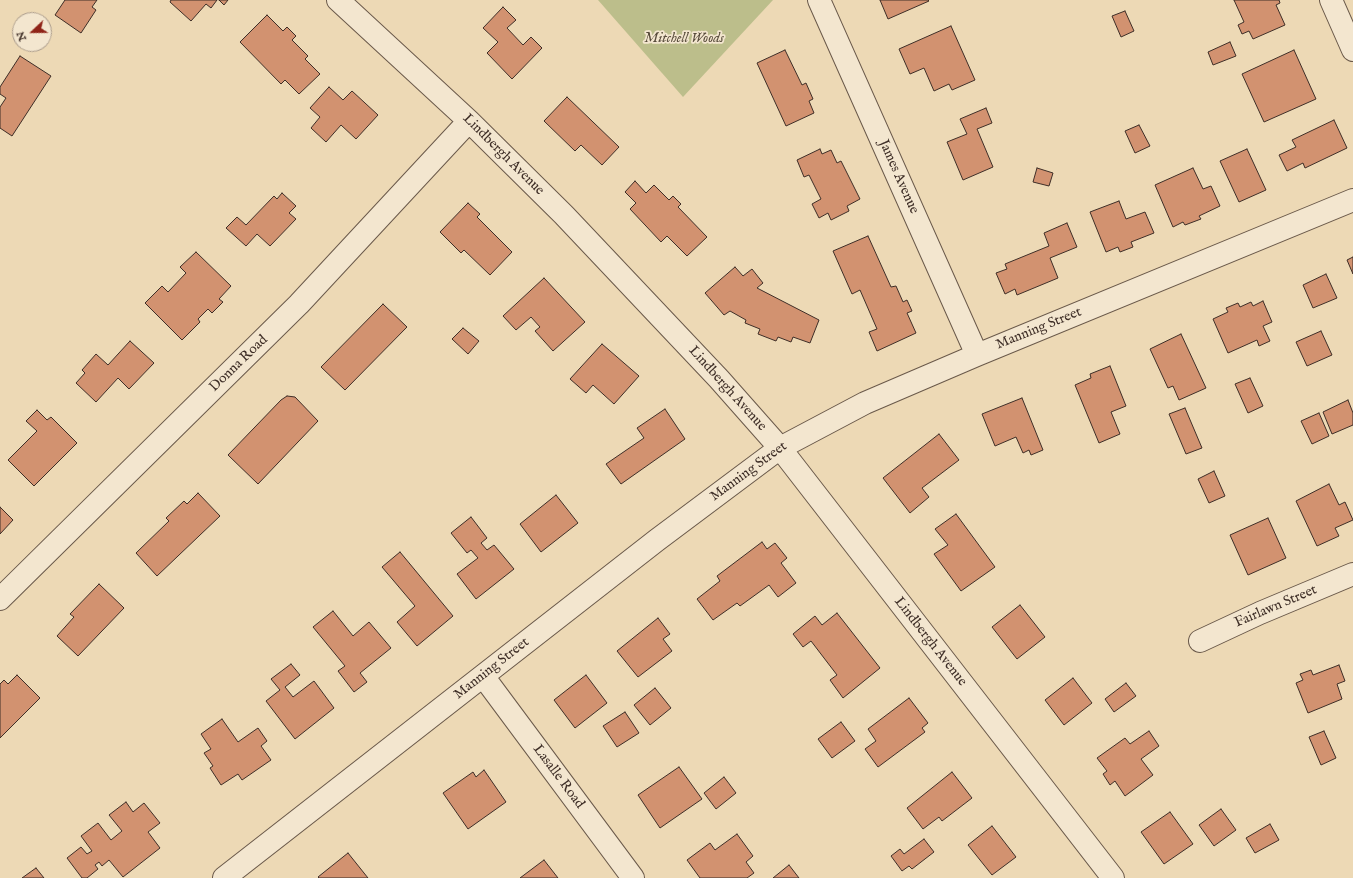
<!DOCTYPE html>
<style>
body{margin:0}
#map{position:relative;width:1353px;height:878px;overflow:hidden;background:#edd9b5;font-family:"IM FELL English",serif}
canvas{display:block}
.north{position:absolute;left:12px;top:12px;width:40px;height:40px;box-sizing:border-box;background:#f3e6cf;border:1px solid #ab9c8c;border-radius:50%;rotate:248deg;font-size:11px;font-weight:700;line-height:16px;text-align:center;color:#3e2e27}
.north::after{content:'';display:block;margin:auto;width:14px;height:18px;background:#8f2418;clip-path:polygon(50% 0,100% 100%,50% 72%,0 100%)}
</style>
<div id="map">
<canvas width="1353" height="878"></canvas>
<div class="north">N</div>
</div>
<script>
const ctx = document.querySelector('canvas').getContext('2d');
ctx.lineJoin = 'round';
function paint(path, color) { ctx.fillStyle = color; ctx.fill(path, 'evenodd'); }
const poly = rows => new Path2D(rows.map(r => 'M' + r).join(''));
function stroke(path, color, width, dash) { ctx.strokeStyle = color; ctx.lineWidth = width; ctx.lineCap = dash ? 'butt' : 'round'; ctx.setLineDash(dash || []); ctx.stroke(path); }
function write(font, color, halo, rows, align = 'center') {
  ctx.font = font + ' "IM FELL English",serif'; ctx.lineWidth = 3.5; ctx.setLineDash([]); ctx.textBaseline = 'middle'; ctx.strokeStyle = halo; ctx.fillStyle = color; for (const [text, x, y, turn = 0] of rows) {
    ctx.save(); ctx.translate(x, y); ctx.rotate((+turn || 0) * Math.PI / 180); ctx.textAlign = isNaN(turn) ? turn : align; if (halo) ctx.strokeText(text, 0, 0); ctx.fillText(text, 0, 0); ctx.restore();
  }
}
const green = poly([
 [598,0,773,0,683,97]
]);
const building = poly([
 [65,0,97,0,92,7,96,10,81,33,55,15,65,0],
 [171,0,217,0,211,8,206,4,191,21,170,2,171,0],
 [219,0,228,0,224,5,219,0],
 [880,0,928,0,929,1,888,19,880,0],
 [1234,0,1279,0,1280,3,1276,5,1285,25,1253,39,1249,31,1242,34,1238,25,1244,22,1234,0],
 [503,7,516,20,507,28,523,45,531,37,542,48,512,79,487,53,498,42,483,28,503,7],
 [1125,11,1134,31,1121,37,1112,16,1125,11],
 [267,15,283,31,287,27,296,36,292,40,308,56,305,59,320,74,299,94,285,80,281,84,240,42,267,15],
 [951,26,975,80,952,90,949,84,934,91,924,68,910,74,899,49,951,26],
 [1230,42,1236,56,1213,65,1208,52,1230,42],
 [785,50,802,85,806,83,813,99,809,101,814,113,786,126,757,63,785,50],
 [1294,50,1316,99,1264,122,1242,74,1294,50],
 [20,56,51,76,12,136,0,128,0,107,6,98,0,94,0,87,20,56],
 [329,87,343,100,352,91,378,115,356,139,341,125,326,142,311,128,320,117,310,108,329,87],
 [567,97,619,147,602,165,581,145,575,151,544,121,567,97],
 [986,108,992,123,977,129,993,167,963,180,947,142,967,134,960,119,986,108],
 [1334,120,1347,148,1305,168,1303,163,1287,171,1279,155,1296,147,1292,140,1334,120],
 [1139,125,1150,146,1135,153,1125,131,1139,125],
 [820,149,822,154,831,150,837,163,841,161,860,199,847,206,849,211,831,220,828,213,819,218,812,204,821,199,809,175,804,177,797,160,820,149],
 [1247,149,1266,190,1239,202,1220,161,1247,149],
 [1037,168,1053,173,1049,186,1033,182,1037,168],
 [1193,168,1203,189,1211,186,1220,206,1199,216,1201,219,1185,225,1183,222,1173,227,1155,185,1193,168],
 [635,181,646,193,654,185,669,200,673,196,681,204,678,207,707,237,687,256,667,236,661,242,630,209,636,203,625,192,635,181],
 [282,193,296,206,289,213,296,219,270,246,257,234,246,246,226,228,237,217,246,225,274,196,277,199,282,193],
 [1119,201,1126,219,1145,212,1154,233,1131,242,1133,247,1120,252,1118,247,1106,252,1090,212,1119,201],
 [468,203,480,214,477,217,512,252,490,275,464,250,461,253,440,232,468,203],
 [1067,223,1077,247,1050,258,1058,278,1017,295,1015,289,1005,294,996,273,1007,269,1005,264,1049,246,1044,233,1067,223],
 [868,236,891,287,896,286,903,302,907,300,912,311,907,313,916,333,877,351,869,332,877,329,860,290,852,294,833,251,868,236],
 [196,252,231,286,219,299,223,302,212,313,208,309,198,319,200,322,182,340,145,303,162,286,168,292,186,273,180,267,196,252],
 [1353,257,1353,274,1347,260,1353,257],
 [735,267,743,276,752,269,763,283,757,288,819,320,810,343,793,337,791,342,778,337,776,341,758,334,760,329,745,323,746,320,730,311,724,315,705,293,735,267],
 [1326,274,1337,298,1313,308,1303,285,1326,274],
 [544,278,585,322,553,351,535,331,540,327,531,317,516,330,503,316,544,278],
 [1263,301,1272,322,1263,326,1270,341,1259,346,1257,340,1228,353,1213,319,1228,312,1226,308,1238,303,1240,307,1251,302,1253,306,1263,301],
 [383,304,407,327,345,390,321,367,383,304],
 [463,328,479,341,468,354,452,339,463,328],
 [1321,331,1332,355,1307,366,1296,342,1321,331],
 [1181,334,1206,388,1179,400,1173,386,1168,388,1150,349,1181,334],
 [130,341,154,363,129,389,118,378,96,402,76,383,85,373,82,370,96,354,108,365,130,341],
 [602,344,639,376,614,404,593,385,586,393,570,379,602,344],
 [1110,366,1126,406,1111,412,1120,434,1099,443,1075,385,1091,378,1090,374,1110,366],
 [1250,378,1263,406,1248,413,1235,384,1250,378],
 [287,396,295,397,318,421,258,484,228,455,281,400,287,396],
 [1022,398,1043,450,1031,455,1029,450,1023,453,1016,437,995,446,982,414,1022,398],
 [1348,400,1353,413,1353,425,1332,434,1323,412,1348,400],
 [1185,408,1202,448,1186,454,1169,414,1185,408],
 [665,409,685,439,621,484,606,464,644,438,637,428,665,409],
 [37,410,47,420,51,417,77,443,34,486,8,460,37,431,26,421,37,410],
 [1319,413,1329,436,1312,444,1301,421,1319,413],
 [939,434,959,460,922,488,929,497,910,513,883,478,939,434],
 [1214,471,1225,496,1209,503,1198,479,1214,471],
 [1329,484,1339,505,1345,502,1353,520,1335,528,1339,536,1317,546,1296,501,1329,484],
 [198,493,220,516,157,576,136,553,169,521,166,518,184,501,187,504,198,493],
 [556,495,578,523,541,552,520,524,556,495],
 [0,507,13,520,0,534,0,507],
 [956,514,995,567,961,591,934,554,948,545,935,529,956,514],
 [471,517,487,538,481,543,487,550,494,545,514,569,476,599,457,574,478,558,471,550,467,553,451,533,471,517],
 [1268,518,1286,558,1248,575,1230,535,1268,518],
 [762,542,767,549,775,543,787,558,781,563,796,583,778,597,769,585,740,606,737,603,713,620,697,599,720,581,717,576,762,542],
 [400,552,453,616,417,646,397,622,415,606,382,567,400,552],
 [99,584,124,608,78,656,57,636,74,617,70,614,99,584],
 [1020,605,1045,637,1017,659,992,627,1020,605],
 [333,611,353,636,369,622,391,648,360,673,367,682,354,692,338,671,345,666,313,627,333,611],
 [837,613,880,668,843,698,830,680,837,675,811,641,803,647,793,634,815,616,822,625,837,613],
 [658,618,670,634,663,639,672,651,638,677,617,651,658,618],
 [291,664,300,675,285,687,293,697,314,681,334,708,295,739,266,701,280,690,271,679,291,664],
 [1339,665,1345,681,1337,684,1342,699,1308,713,1296,683,1303,680,1300,674,1311,670,1313,675,1339,665],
 [17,675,40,698,0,738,0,684,4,680,8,684,17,675],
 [586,675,607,703,575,728,554,700,586,675],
 [1073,678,1092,703,1064,725,1045,700,1073,678],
 [1126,683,1136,696,1114,712,1105,699,1126,683],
 [655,688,671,708,650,725,634,705,655,688],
 [909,698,928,723,922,728,925,732,878,767,865,749,876,741,868,729,909,698],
 [625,712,639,733,617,747,603,726,625,712],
 [222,719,238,742,258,728,267,741,261,746,271,760,242,780,238,774,221,785,210,768,213,766,204,753,211,749,201,734,222,719],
 [841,722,855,741,832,758,818,739,841,722],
 [1149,731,1159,746,1141,759,1153,775,1125,796,1115,781,1110,785,1103,774,1107,771,1097,758,1125,738,1130,744,1149,731],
 [1324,731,1336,758,1321,765,1309,737,1324,731],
 [679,767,702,799,660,828,638,795,679,767],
 [484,770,506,802,468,829,443,793,473,772,476,777,484,770],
 [952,772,972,798,942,821,939,817,923,829,907,808,952,772],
 [724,777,736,793,716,809,704,793,724,777],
 [126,802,133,812,144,803,160,823,148,832,160,848,123,877,109,860,102,866,99,862,95,865,98,869,87,878,82,878,67,858,81,847,87,854,92,851,81,836,98,823,111,840,122,831,109,815,126,802],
 [1221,809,1236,830,1214,846,1199,825,1221,809],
 [1170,812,1193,844,1164,864,1141,832,1170,812],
 [1270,824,1279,840,1255,853,1246,838,1270,824],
 [992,826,1016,857,992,875,968,845,992,826],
 [737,834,753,856,746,862,754,873,747,878,700,878,687,860,710,843,715,850,737,834],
 [924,839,934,852,912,869,909,866,902,871,891,856,900,849,904,854,924,839],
 [348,853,368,878,319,878,318,877,348,853],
 [544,860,558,878,520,878,544,860],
 [789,865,799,878,773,878,789,865],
 [36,868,44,878,22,878,36,868]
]);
const minor = poly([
 [338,0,469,121,564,215,719,379,780,448,1113,878],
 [819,0,977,355],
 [1331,0,1353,50],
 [0,599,299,304,469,121],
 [1200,641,1260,613,1353,574],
 [483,676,633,878],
 [224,878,657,540,780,448,865,403,977,355,1353,200]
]);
const parkNames = [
 ["Mitchell Woods",684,39]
];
const streetNames = [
 ["Lindbergh Avenue",503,155,45],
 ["James Avenue",898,177,66],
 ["Manning Street",1039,329,-22],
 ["Donna Road",239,364,-44],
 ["Lindbergh Avenue",727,389,48],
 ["Manning Street",749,472,-36],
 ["Fairlawn Street",1276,607,-23],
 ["Lindbergh Avenue",930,642,52],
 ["Manning Street",492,669,-38],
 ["Lasalle Road",558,777,53]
];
paint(green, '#bcbe8b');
paint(building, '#d29270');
stroke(building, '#3e2e27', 1);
stroke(minor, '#6a594a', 24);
stroke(minor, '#f3e6cf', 22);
write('italic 14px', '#574b3b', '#f3e6cf', parkNames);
write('14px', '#3e2e27', '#f3e6cf', streetNames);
</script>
